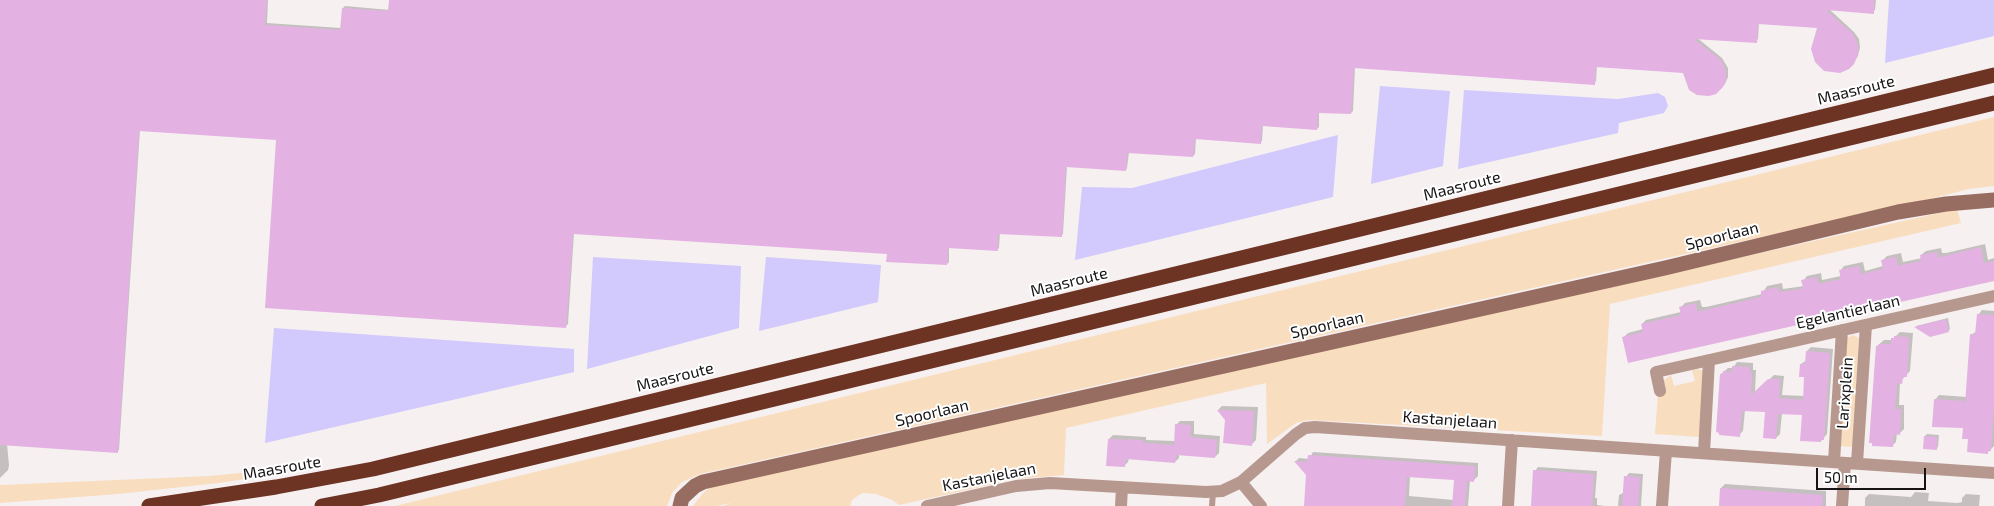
<!DOCTYPE html>
<style>
body{margin:0}
#map{position:relative;width:1994px;height:506px;overflow:hidden;background:#f6f0f1;font-family:"Exo 2",sans-serif}
canvas{display:block}
.scale{position:absolute;left:1816px;top:468px;width:110px;height:22px;box-sizing:border-box;border:2px solid #161415;border-top:0;padding-left:6px;font-size:15px;line-height:18px;white-space:nowrap;color:#161415;-webkit-text-stroke:4px #fff;paint-order:stroke}
</style>
<div id="map">
<canvas width="1994" height="506"></canvas>
<div class="scale">50 m</div>
</div>
<script>
const ctx = document.querySelector('canvas').getContext('2d');
ctx.lineJoin = 'round';
function paint(path, color) { ctx.fillStyle = color; ctx.fill(path, 'evenodd'); }
const poly = rows => new Path2D(rows.map(r => 'M' + r).join(''));
function stroke(path, color, width, dash) { ctx.strokeStyle = color; ctx.lineWidth = width; ctx.lineCap = dash ? 'butt' : 'round'; ctx.setLineDash(dash || []); ctx.stroke(path); }
function write(font, color, halo, rows, align = 'center') {
  ctx.font = font + ' "Exo 2",sans-serif'; ctx.lineWidth = 4; ctx.setLineDash([]); ctx.textBaseline = 'middle'; ctx.strokeStyle = halo; ctx.fillStyle = color; for (const [text, x, y, turn = 0] of rows) {
    ctx.save(); ctx.translate(x, y); ctx.rotate((+turn || 0) * Math.PI / 180); ctx.textAlign = isNaN(turn) ? turn : align; if (halo) ctx.strokeText(text, 0, 0); ctx.fillText(text, 0, 0); ctx.restore();
  }
}
const green = poly([
 [1994,117,1994,186,1969,189,1918,202,700,474,682,482,672,493,667,506,395,506],
 [1957,209,1961,223,1610,304,1602,436,1309,420,1296,423,1267,444,1266,383,1066,428,1064,475,1016,479,899,505,892,500,876,494,862,493,852,500,850,506,723,506,731,503,717,506,693,506,704,492,711,487],
 [1853,335,1859,338,1853,447,1839,446,1847,338],
 [1698,369,1703,371,1700,437,1655,434,1658,393,1664,380,1671,375,1674,386,1695,381,1692,370],
 [325,465,281,474,218,483,118,494,0,503,0,485,209,476]
]);
const water = poly([
 [1889,0,1994,0,1994,36,1885,63],
 [1380,86,1450,91,1443,166,1371,184],
 [1464,90,1618,99,1658,93,1665,97,1668,106,1664,113,1619,123,1618,133,1458,169],
 [1338,135,1333,197,1075,260,1082,187,1132,188],
 [593,257,741,266,739,328,587,369],
 [766,257,881,265,878,302,759,331],
 [274,328,574,349,574,372,265,443]
]);
const shadow = poly([
 [0,0,268,0,267,23,341,28,343,8,345,6,390,10,390,0,1876,0,1875,10,1873,12,1829,9,1854,32,1859,39,1860,47,1858,56,1853,63,1818,27,1759,23,1758,39,1756,41,1696,37,1722,58,1728,68,1728,77,1725,84,1716,92,1684,72,1597,66,1596,81,1594,83,1355,67,1353,111,1351,113,1319,112,1319,127,1317,129,1263,125,1262,141,1260,143,1196,138,1195,154,1193,156,1129,152,1127,168,1126,170,1067,166,1063,234,1061,236,1000,232,999,248,997,250,949,247,949,262,947,264,888,253,574,233,568,324,566,326,278,139,140,130,119,450,117,452,7,444,9,465,8,470,0,478],
 [1985,244,1988,260,1994,258,1994,280,1624,337,1628,333,1643,329,1642,324,1646,320,1681,312,1680,308,1685,303,1700,300,1702,307,1706,307,1762,294,1767,286,1782,283,1783,289,1804,286,1803,281,1807,276,1821,273,1822,280,1841,276,1840,271,1844,266,1863,262,1865,271,1883,266,1882,261,1887,256,1901,253,1903,262,1922,258,1921,255,1926,251,1941,248,1942,253,1946,253],
 [1982,310,1994,311,1994,446,1988,452,1969,438,1964,427,1935,400,1939,395,1967,397,1971,335,1977,331,1978,315],
 [1948,318,1950,329,1948,331,1930,335,1916,326],
 [1900,332,1913,333,1910,371,1900,382,1899,405,1904,405,1904,429,1900,433,1897,433,1896,442,1892,446,1877,346,1884,340,1892,340],
 [1811,347,1833,349,1827,434,1821,441,1803,414,1782,413,1780,434,1776,438,1767,411,1745,410,1743,431,1739,435,1721,374,1728,368,1733,368,1737,362,1753,363,1753,370,1756,370,1755,393,1774,375,1784,376,1782,395,1804,396,1805,376,1801,364,1807,360,1807,351],
 [1222,406,1258,407,1256,440,1252,444,1226,420,1218,410],
 [1180,421,1194,421,1194,434,1220,436,1219,453,1215,457,1179,454,1179,458,1175,462,1129,458,1128,462,1124,466,1109,439,1113,435,1146,437,1146,440,1175,441,1176,425],
 [1927,434,1939,435,1938,447,1936,449,1925,436],
 [1313,452,1478,463,1478,476,1474,480,1470,480,1468,506,1305,506,1307,475,1295,462,1299,458,1309,459],
 [1410,476,1456,479,1454,500,1409,496],
 [1538,467,1597,471,1595,498,1597,498,1597,505,1605,506,1532,506,1535,471],
 [1629,473,1643,474,1641,506,1618,506,1619,495,1625,492,1626,477],
 [1725,484,1826,491,1826,506,1720,506,1721,488],
 [1915,492,1929,493,1928,501,1957,503,1962,502,1962,498,1966,494,1980,495,1979,506,1865,506,1865,498,1869,494,1911,497]
]);
const building = poly([
 [0,0,267,0,265,25,340,30,342,8,388,11,389,0,1874,0,1874,14,1826,10,1853,34,1858,45,1858,55,1854,64,1849,69,1840,73,1824,71,1815,62,1811,49,1817,28,1758,24,1757,43,1694,39,1721,60,1726,71,1726,80,1723,87,1716,94,1709,96,1697,95,1689,90,1683,73,1596,67,1595,85,1354,68,1351,114,1318,113,1317,130,1262,126,1261,144,1195,139,1193,157,1127,153,1126,171,1066,167,1062,237,998,234,998,251,948,248,947,265,886,262,887,254,573,234,566,328,265,308,276,140,139,131,118,453,0,445],
 [1981,247,1984,263,1994,261,1994,281,1628,363,1622,337,1643,332,1641,324,1681,315,1679,307,1696,303,1697,311,1701,311,1761,297,1761,291,1778,287,1779,292,1801,289,1803,287,1801,280,1817,277,1818,284,1841,279,1839,270,1859,266,1861,274,1883,269,1881,260,1896,257,1898,266,1921,261,1920,255,1937,252,1938,257,1941,257],
 [1977,314,1994,315,1994,408,1991,451,1988,451,1988,454,1967,452,1968,439,1962,439,1963,428,1932,427,1934,399,1964,401,1965,405,1970,334,1975,335],
 [1946,319,1949,332,1930,337,1914,327],
 [1894,336,1909,337,1907,377,1903,377,1902,384,1897,383,1895,409,1901,409,1900,435,1894,434,1893,447,1872,446,1872,443,1869,443,1876,346,1878,346,1879,344,1891,344,1891,338,1894,338],
 [1806,351,1830,353,1824,440,1821,440,1821,442,1800,441,1802,415,1778,414,1776,439,1763,438,1765,412,1742,411,1740,437,1719,435,1719,433,1716,432,1720,374,1723,374,1723,371,1732,372,1732,366,1750,367,1750,373,1752,373,1751,395,1768,379,1780,379,1779,398,1803,400,1804,377,1799,377,1800,364,1805,364],
 [1217,410,1254,411,1252,446,1223,443,1225,420],
 [1175,424,1191,425,1190,437,1217,440,1215,458,1176,455,1175,463,1126,459,1125,467,1106,466,1108,439,1143,440,1143,443,1174,445],
 [1924,436,1937,437,1937,450,1923,449],
 [1308,455,1475,466,1474,482,1467,481,1465,506,1452,506,1454,480,1407,477,1405,506,1304,506,1306,475,1294,461,1307,462],
 [1533,470,1594,474,1592,506,1531,506],
 [1624,476,1640,477,1638,506,1622,506],
 [1720,488,1823,495,1822,506,1719,506]
]);
const lane = poly([
 [1212,506,1213,492]
]);
const street = poly([
 [1660,391,1656,372,1994,296],
 [1704,453,1709,360],
 [1834,462,1842,330],
 [1857,463,1866,325],
 [1241,482,1261,506],
 [927,506,1016,486,1050,483,1206,492,1222,491,1241,482,1296,434,1305,428,1315,427,1994,473],
 [1121,506,1122,487],
 [1508,506,1512,440],
 [1662,506,1666,451],
 [1842,506,1845,463]
]);
const secondary = poly([
 [680,506,682,498,695,486,703,482,1665,268,1898,212,1946,204,1994,200]
]);
const highway = poly([
 [149,506,276,487,373,469,1994,75],
 [322,506,379,495,1994,103]
]);
const streetNames = [
 ["Maasroute",1856,90,-14],
 ["Maasroute",1462,186,-14],
 ["Spoorlaan",1722,236,-14],
 ["Maasroute",1069,282,-14],
 ["Egelantierlaan",1848,312,-13],
 ["Spoorlaan",1327,325,-13],
 ["Maasroute",675,377,-14],
 ["Larixplein",1845,393,-86],
 ["Spoorlaan",932,413,-13],
 ["Kastanjelaan",1450,420,4],
 ["Maasroute",282,468,-10],
 ["Kastanjelaan",989,477,-11]
];
paint(green, '#f9ddbf');
paint(water, '#d2c9fc');
paint(shadow, '#0003');
paint(building, '#e3b1e2');
stroke(lane, '#b7988f', 6);
stroke(street, '#b7988f', 12);
stroke(secondary, '#986d61', 15);
stroke(highway, '#6d3323', 15);
write('16px', '#161415', '#fff', streetNames);
</script>
